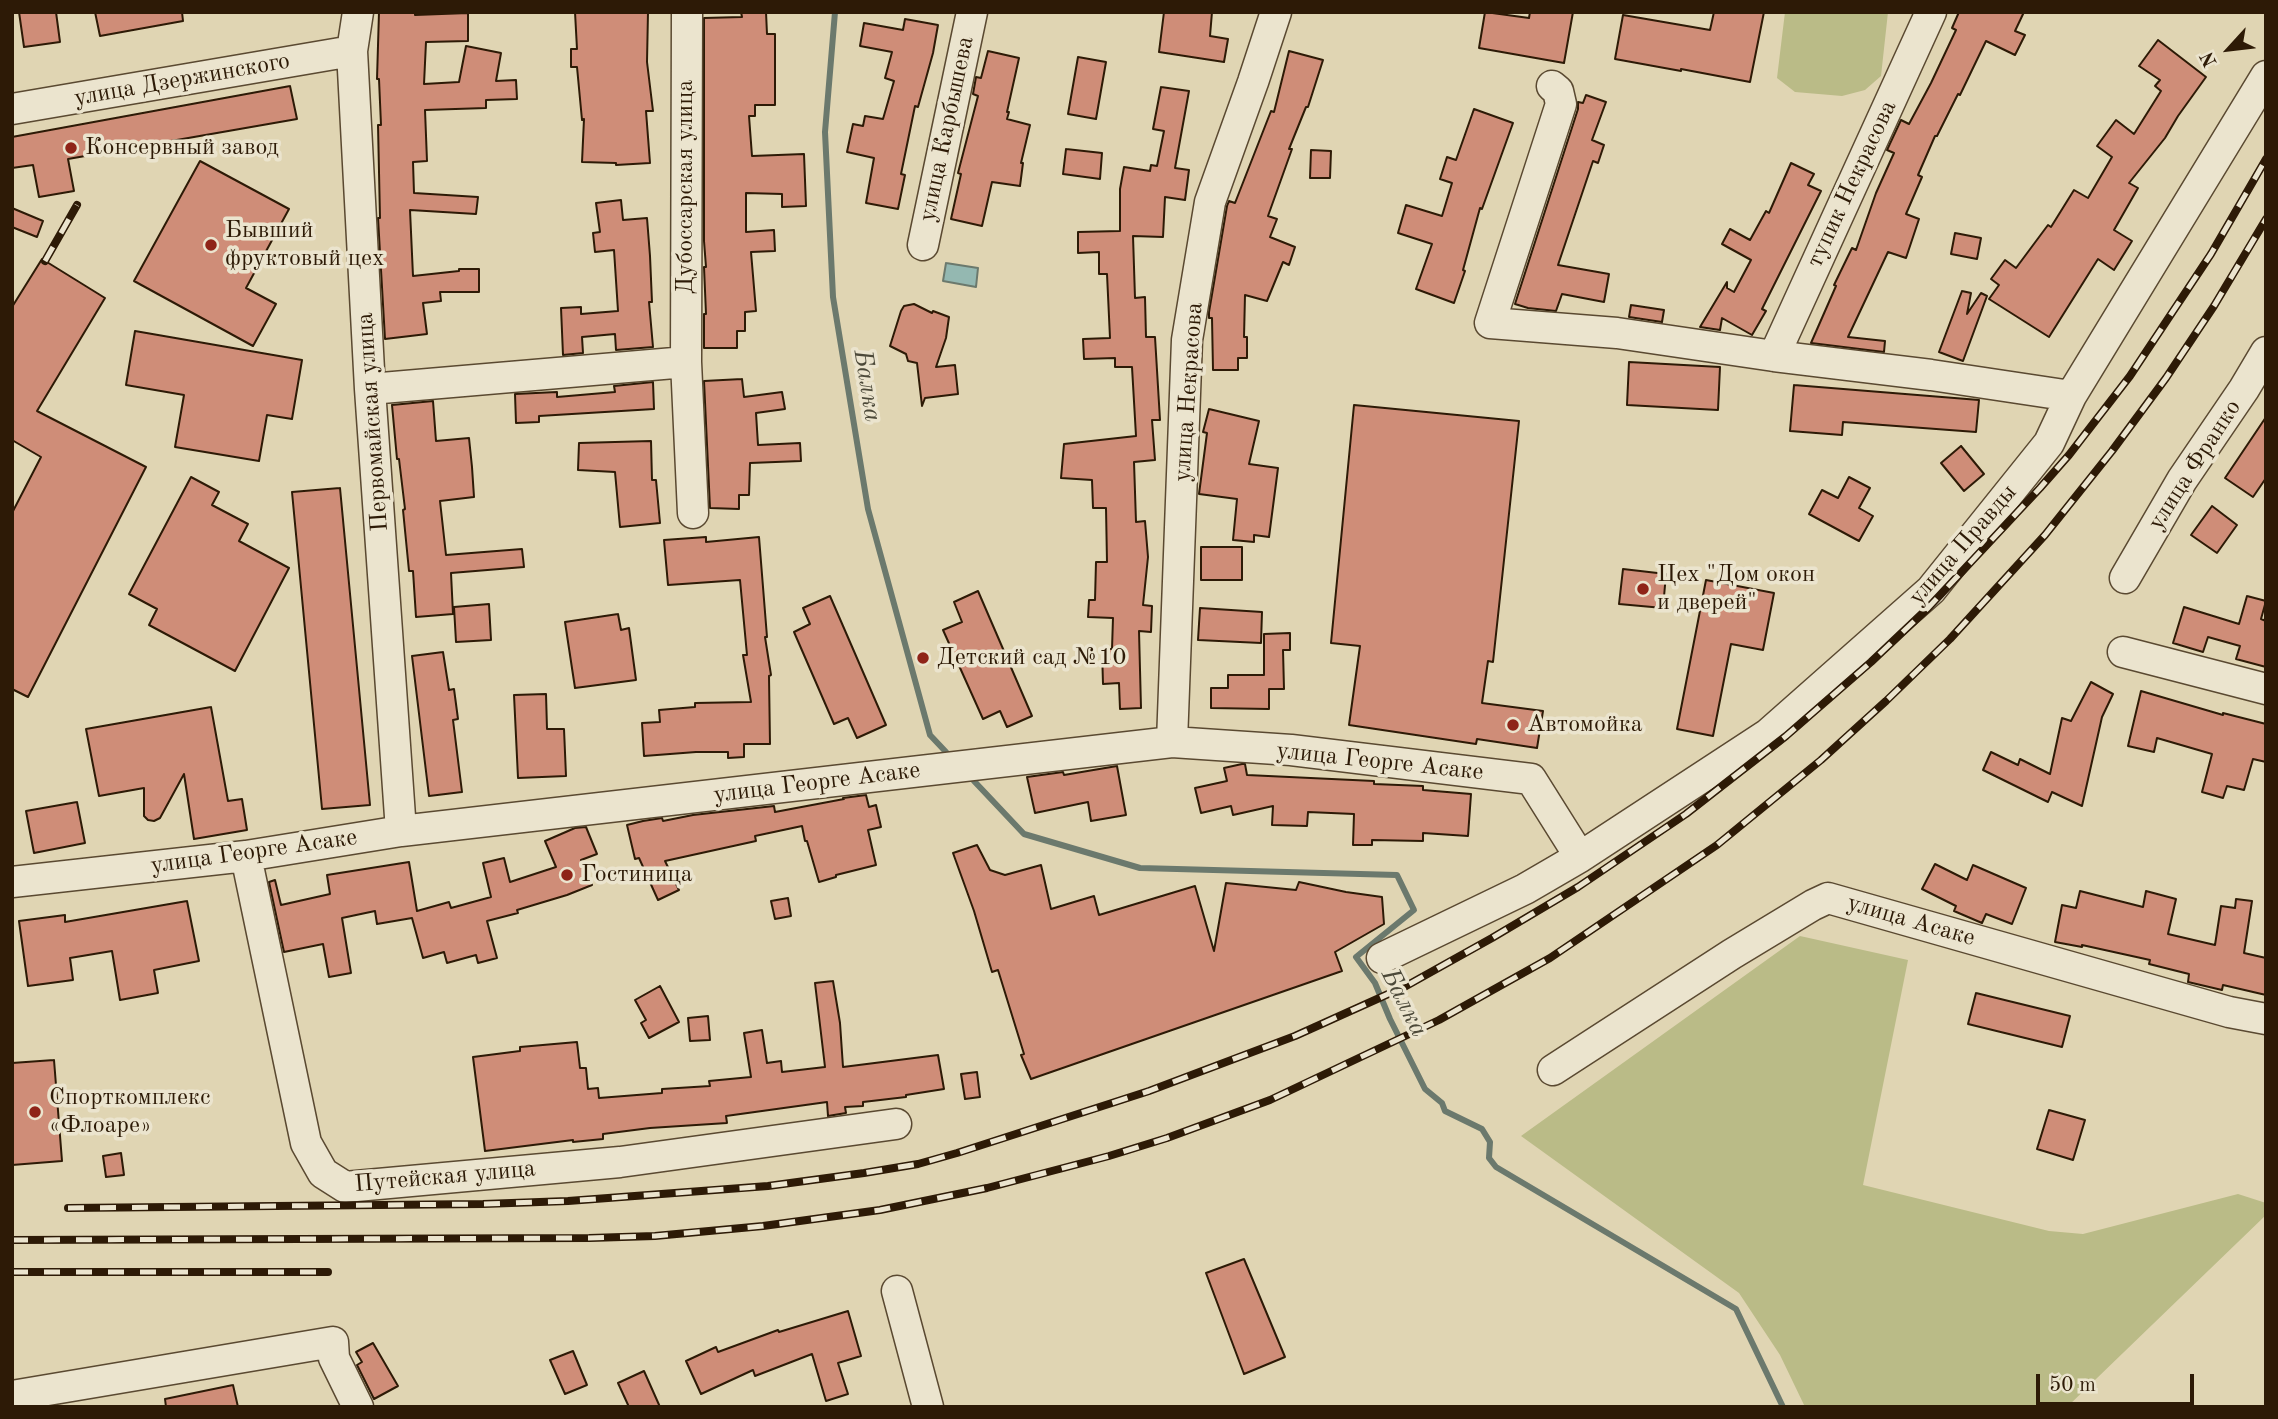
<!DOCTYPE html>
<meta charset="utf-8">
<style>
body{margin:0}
#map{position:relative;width:2278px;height:1419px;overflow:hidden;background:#e0d5b3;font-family:"Old Standard TT",serif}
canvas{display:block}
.frame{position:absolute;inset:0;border:14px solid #2d1a06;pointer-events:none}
.north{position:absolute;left:2194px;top:14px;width:70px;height:70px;-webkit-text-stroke:5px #ebe4ce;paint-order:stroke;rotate:243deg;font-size:19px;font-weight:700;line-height:28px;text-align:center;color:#2d1a06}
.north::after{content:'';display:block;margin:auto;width:24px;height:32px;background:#2d1a06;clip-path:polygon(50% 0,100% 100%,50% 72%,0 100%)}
.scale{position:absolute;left:2036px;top:1374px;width:158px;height:32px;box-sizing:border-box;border:4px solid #2d1a06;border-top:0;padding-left:9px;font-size:21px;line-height:24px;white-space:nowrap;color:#2d1a06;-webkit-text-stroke:5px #ebe4ce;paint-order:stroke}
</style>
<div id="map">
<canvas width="2278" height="1419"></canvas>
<div class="frame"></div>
<div class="north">N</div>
<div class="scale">50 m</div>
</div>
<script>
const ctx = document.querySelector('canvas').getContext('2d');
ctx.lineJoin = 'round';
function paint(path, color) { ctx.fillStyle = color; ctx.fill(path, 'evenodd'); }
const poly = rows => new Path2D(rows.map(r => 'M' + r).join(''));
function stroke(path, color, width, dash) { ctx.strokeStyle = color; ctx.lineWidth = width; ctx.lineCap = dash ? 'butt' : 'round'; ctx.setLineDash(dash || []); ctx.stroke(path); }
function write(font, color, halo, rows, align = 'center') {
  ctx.font = font + ' "Old Standard TT",serif'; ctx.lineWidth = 7; ctx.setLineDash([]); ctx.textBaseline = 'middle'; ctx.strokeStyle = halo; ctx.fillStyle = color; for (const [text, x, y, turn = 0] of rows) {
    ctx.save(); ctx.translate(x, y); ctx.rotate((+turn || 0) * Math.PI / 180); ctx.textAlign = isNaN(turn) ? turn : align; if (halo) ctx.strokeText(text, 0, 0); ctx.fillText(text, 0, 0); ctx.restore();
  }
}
const green = poly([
 [1785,12,1888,12,1881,76,1865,90,1842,96,1795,92,1777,78],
 [1800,936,1908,960,1863,1185,2049,1231,2083,1234,2238,1194,2266,1203,2266,1215,2067,1407,1805,1407,1780,1355,1739,1293,1521,1136]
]);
const water = poly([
 [946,263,978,268,976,287,943,281,946,263]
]);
const stream = poly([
 [835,12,825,132,833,297,868,509,930,735,946,752],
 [974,781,1024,834,1140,868,1397,875,1414,910,1356,957,1375,983,1390,1019,1425,1089,1442,1103,1445,1111,1482,1129,1490,1142,1489,1158,1496,1167,1736,1309,1783,1407]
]);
const building = poly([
 [19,12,56,12,60,42,24,47,19,12],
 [95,12,182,12,183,21,100,36,95,12],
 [379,12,415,12,415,15,468,13,468,41,426,42,424,84,459,82,466,46,501,53,496,81,516,80,517,99,486,100,486,108,425,110,427,161,413,162,414,193,478,197,476,214,410,210,413,276,459,271,459,269,479,269,479,292,440,292,441,301,423,303,427,334,385,339,378,218,380,218,378,125,381,125,379,79,377,79,379,12],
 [575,12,648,12,647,62,653,111,646,111,650,163,616,165,616,163,582,162,584,119,582,120,577,67,571,67,571,49,577,49,575,12],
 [741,12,766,12,767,34,775,34,775,105,755,105,755,116,749,116,752,156,804,154,806,206,782,207,782,194,746,193,746,232,774,230,775,251,751,252,756,311,745,312,745,331,737,331,737,348,704,348,704,314,706,314,704,267,706,267,704,241,704,18,742,17,741,12],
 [1164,12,1212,12,1210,36,1228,39,1224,62,1159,52,1164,12],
 [1485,12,1529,18,1530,12,1573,12,1564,63,1479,48,1485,12],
 [1714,12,1764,12,1750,82,1681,69,1681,71,1615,59,1623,15,1710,30,1714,12],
 [1959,12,2024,12,2015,31,2025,35,2015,55,1986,41,1960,95,1958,94,1937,136,1935,136,1918,175,1922,177,1906,214,1919,219,1906,258,1888,252,1848,337,1885,341,1884,352,1811,343,1836,286,1834,285,1852,248,1856,250,1876,193,1894,153,1887,150,1901,120,1909,124,1931,83,1956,30,1952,28,1959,12],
 [905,19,938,25,933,53,918,107,915,106,901,174,905,175,898,209,866,203,874,158,847,152,853,124,863,126,865,116,883,119,894,81,885,78,892,52,860,46,864,23,903,30,905,19],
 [2158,40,2206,77,2178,116,2165,138,2129,183,2138,188,2114,230,2132,241,2114,270,2098,259,2049,337,1989,299,1999,285,1991,279,2005,260,2016,268,2048,225,2051,227,2074,190,2088,198,2112,157,2097,146,2116,120,2134,134,2161,91,2155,86,2160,80,2139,66,2158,40],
 [988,51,1019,58,1007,112,1009,112,1007,119,1030,125,1021,163,1023,163,1020,186,992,182,982,226,951,219,961,174,958,173,978,96,973,94,976,77,981,78,988,51],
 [1289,51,1323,60,1308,107,1306,107,1289,149,1292,149,1268,216,1277,219,1270,237,1295,247,1289,265,1283,262,1267,301,1245,295,1244,337,1247,337,1247,358,1238,358,1238,370,1213,370,1212,318,1209,318,1209,312,1227,206,1229,201,1235,203,1271,111,1274,112,1289,51],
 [1078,57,1106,62,1096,119,1068,114,1078,57],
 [290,86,297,119,68,159,74,191,39,197,33,165,12,168,12,137,290,86],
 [1161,87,1189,91,1175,168,1189,170,1185,200,1165,197,1163,237,1133,236,1135,298,1145,297,1146,337,1155,337,1160,420,1152,420,1155,460,1134,462,1136,522,1145,521,1148,557,1143,605,1152,606,1151,632,1139,631,1141,708,1120,709,1119,683,1103,684,1102,649,1112,649,1113,618,1088,617,1089,600,1095,600,1096,562,1107,562,1106,508,1093,508,1092,480,1061,478,1064,444,1136,436,1132,367,1115,367,1115,358,1084,359,1083,339,1110,338,1107,274,1099,274,1099,252,1078,253,1078,232,1120,231,1120,189,1124,167,1150,171,1151,165,1157,166,1164,131,1153,129,1161,87],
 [1586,95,1606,102,1592,140,1604,145,1598,163,1593,161,1558,265,1609,274,1604,302,1562,294,1556,311,1528,308,1515,304,1578,109,1578,102,1583,103,1586,95],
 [1474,109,1513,123,1482,209,1480,208,1463,270,1465,271,1454,303,1416,289,1432,244,1398,233,1406,205,1442,216,1452,183,1440,179,1447,157,1456,160,1474,109],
 [1066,149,1102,153,1100,179,1063,174,1066,149],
 [1311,150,1331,151,1330,178,1310,178,1311,150],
 [200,161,289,209,246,288,276,304,253,346,134,281,200,161],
 [1791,163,1814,174,1808,185,1821,191,1762,309,1766,311,1752,335,1722,318,1720,330,1700,327,1727,282,1727,288,1734,292,1751,260,1722,244,1730,229,1750,240,1766,211,1769,213,1791,163],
 [621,200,623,220,647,218,650,256,652,302,649,302,653,347,616,350,615,334,582,337,583,353,563,355,561,308,581,307,581,314,618,311,614,250,595,252,593,233,600,232,596,203,621,200],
 [12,208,43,221,37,237,12,227,12,208],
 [1955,233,1981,238,1977,259,1951,254,1955,233],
 [42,259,105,298,37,411,146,467,28,697,12,689,12,513,41,457,12,440,12,307,42,259],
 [1962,291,1971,293,1967,314,1981,293,1987,296,1963,361,1939,352,1962,291],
 [914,304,932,313,933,311,949,317,946,338,936,367,955,365,958,394,925,398,922,406,917,363,908,361,906,354,890,346,901,311,904,306,914,304],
 [1631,305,1664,310,1662,322,1629,317,1631,305],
 [135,331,302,360,292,419,267,415,259,461,175,447,184,395,126,385,135,331],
 [1629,362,1720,367,1718,410,1627,405,1629,362],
 [742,379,744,397,782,392,785,409,756,413,758,445,800,443,801,461,750,463,749,495,739,495,739,509,710,508,704,381,742,379],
 [653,382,654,409,539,416,539,422,516,423,515,394,557,392,557,397,615,392,614,386,653,382],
 [1794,385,1979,400,1976,432,1843,422,1842,435,1790,431,1794,385],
 [433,401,436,441,469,438,472,467,474,497,440,501,446,555,522,549,524,567,451,573,453,614,416,617,413,571,409,571,403,510,405,509,399,459,397,459,392,405,433,401],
 [1354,405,1519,421,1493,662,1488,661,1482,703,1543,711,1537,748,1477,739,1476,744,1349,725,1360,646,1331,643,1354,405],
 [1209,409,1259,421,1249,464,1278,468,1269,537,1254,535,1254,542,1233,540,1237,499,1199,494,1207,433,1203,432,1209,409],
 [2266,417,2266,478,2253,497,2225,478,2266,417],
 [651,441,652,480,656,480,660,523,620,527,615,472,578,470,579,443,651,441],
 [1961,446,1984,474,1964,491,1941,463,1961,446],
 [191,477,219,492,212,505,248,524,239,541,289,568,235,671,149,625,157,609,129,594,191,477],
 [1849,477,1870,488,1859,508,1873,516,1859,541,1809,514,1822,490,1838,498,1849,477],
 [340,488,370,805,322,809,292,492,340,488],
 [2212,506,2237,525,2217,553,2191,535,2212,506],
 [706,537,706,542,759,537,767,637,765,637,771,675,769,676,770,744,744,744,744,757,728,758,728,752,696,752,644,756,642,723,660,722,659,710,695,707,695,703,751,702,743,655,747,655,740,580,668,585,664,540,706,537],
 [1201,547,1242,547,1242,580,1201,580,1201,547],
 [1623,569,1666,574,1663,608,1619,604,1623,569],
 [1706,580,1774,593,1763,650,1731,644,1713,736,1677,729,1706,580],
 [978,591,1032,716,1007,727,1000,711,983,719,943,630,962,622,954,602,978,591],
 [830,596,886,725,857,738,848,718,834,724,794,632,810,624,803,608,830,596],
 [2247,596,2266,601,2261,619,2266,621,2266,667,2236,659,2240,646,2208,637,2203,652,2173,643,2184,607,2239,624,2247,596],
 [489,604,491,640,456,642,454,607,489,604],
 [1200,608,1262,612,1261,643,1198,640,1200,608],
 [618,614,621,630,629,628,636,680,575,688,565,622,618,614],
 [1290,633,1290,650,1283,650,1284,689,1269,689,1269,709,1211,708,1211,688,1228,688,1228,675,1264,675,1264,634,1290,633],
 [443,652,449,690,454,689,458,719,453,720,462,792,429,796,412,656,443,652],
 [2091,682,2113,694,2102,717,2082,806,2052,792,2048,802,1983,770,1991,752,2018,765,2020,759,2050,774,2062,718,2071,721,2091,682],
 [2141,691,2223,715,2223,713,2266,724,2266,762,2253,759,2244,790,2227,786,2223,798,2202,792,2212,754,2157,738,2154,752,2128,746,2141,691],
 [546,694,547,729,564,729,566,776,518,778,514,695,546,694],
 [211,707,228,801,242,799,247,830,194,839,184,774,160,818,154,821,148,820,144,816,144,788,99,796,86,729,211,707],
 [1242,764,1245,764,1247,775,1374,781,1374,784,1423,786,1423,790,1471,794,1468,836,1423,833,1423,841,1372,840,1372,845,1353,845,1354,814,1308,812,1307,826,1272,825,1273,806,1233,815,1231,806,1201,813,1195,788,1227,781,1224,768,1242,764],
 [1117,766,1126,815,1091,821,1088,802,1035,813,1027,777,1063,772,1064,775,1117,766],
 [866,795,869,807,876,805,881,827,868,830,876,865,836,875,836,877,819,882,807,841,805,841,802,826,755,836,756,841,665,861,679,890,658,900,639,858,635,859,627,825,643,821,662,818,663,821,693,815,774,806,775,812,844,799,843,798,866,795],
 [77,802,85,843,34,853,26,811,77,802],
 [586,827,597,854,581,860,592,885,567,895,517,910,518,913,487,921,497,958,478,963,476,955,447,963,444,952,423,958,412,918,377,924,375,911,342,918,351,973,329,977,323,944,284,952,269,882,275,880,281,905,330,894,327,875,409,862,417,911,449,902,451,908,491,897,483,863,504,858,510,882,556,867,545,841,575,828,586,827],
 [977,845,990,870,1005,875,1041,865,1051,909,1094,896,1099,915,1195,886,1214,951,1226,883,1296,890,1299,882,1346,892,1382,897,1384,924,1335,952,1342,971,1031,1079,1021,1055,1024,1054,998,970,992,972,974,911,953,853,977,845],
 [1935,864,1967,880,1973,865,2026,888,2012,924,1986,914,1982,923,1954,911,1956,906,1922,889,1935,864],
 [2080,891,2143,907,2146,891,2176,899,2168,934,2215,945,2221,906,2235,908,2236,899,2252,901,2244,953,2266,958,2266,995,2223,985,2222,990,2188,982,2189,974,2149,964,2150,960,2082,945,2082,947,2055,942,2062,905,2076,908,2080,891],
 [788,898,791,916,775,919,771,901,788,898],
 [187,901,199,961,154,970,158,993,120,1000,112,951,70,958,73,980,28,986,19,921,65,915,65,922,187,901],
 [833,981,840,1023,843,1067,938,1055,944,1089,906,1095,906,1097,863,1102,863,1106,845,1107,846,1113,828,1116,827,1102,726,1116,727,1123,650,1128,603,1134,603,1139,573,1142,573,1140,485,1151,473,1057,520,1051,520,1047,577,1042,580,1068,586,1068,588,1089,598,1088,599,1098,662,1093,662,1089,710,1086,709,1081,751,1077,744,1033,762,1030,767,1063,781,1061,782,1072,825,1067,815,983,833,981],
 [660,986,679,1022,649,1038,641,1023,646,1020,635,1000,660,986],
 [1976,993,2070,1016,2062,1047,1968,1024,1976,993],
 [708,1016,710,1040,690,1041,688,1018,708,1016],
 [54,1060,62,1161,12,1165,12,1063,54,1060],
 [977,1072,980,1097,965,1099,961,1074,977,1072],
 [2049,1110,2085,1120,2073,1160,2037,1149,2049,1110],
 [121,1153,124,1175,106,1177,103,1156,121,1153],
 [1244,1259,1285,1357,1244,1374,1206,1273,1244,1259],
 [848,1311,861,1356,838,1363,848,1394,826,1401,812,1354,755,1376,753,1370,701,1394,686,1361,716,1347,718,1352,778,1330,779,1332,848,1311],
 [373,1343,398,1386,374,1399,357,1365,362,1362,356,1352,373,1343],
 [573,1351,587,1385,565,1394,550,1360,573,1351],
 [644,1371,660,1407,629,1407,618,1383,644,1371],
 [233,1385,238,1407,166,1407,165,1399,233,1385]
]);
const minor = poly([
 [358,12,352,51,370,389,401,831],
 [687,12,686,362,693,513],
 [1552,86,1558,91,1561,104,1490,323,1617,333,1774,356,1931,375,2071,396],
 [12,109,352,51],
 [923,245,972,12],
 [1774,356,1931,12],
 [370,389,686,362],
 [2125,578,2182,480,2244,389,2266,352],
 [2123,652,2266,689],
 [1172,742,1187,340,1210,202,1253,82,1276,12],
 [246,856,306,1143,323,1173,345,1187,620,1162,896,1124],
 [12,882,246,856,401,831,1172,742,1291,750,1531,779,1580,857],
 [1382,958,1525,889,1580,857,1768,734,1931,590,2049,443,2071,396,2266,76],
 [1553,1070,1732,954,1813,905,1828,898,2229,1012,2266,1019],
 [897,1291,928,1407],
 [12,1396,333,1342,334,1358,358,1407]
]);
const rail = poly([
 [45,261,77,205],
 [68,1208,483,1204,568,1201,768,1186,864,1173,918,1164,957,1153,1149,1091,1295,1036,1406,986,1492,938,1578,887,1686,814,1786,736,1871,662,1927,609,2040,488,2069,455,2130,376,2211,254,2266,159],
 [12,1240,589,1238,655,1236,763,1226,880,1210,987,1188,1109,1156,1167,1138,1270,1100,1439,1020,1550,958,1717,845,1821,760,1886,701,1950,639,2045,535,2112,451,2166,378,2214,306,2266,219],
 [12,1272,328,1272]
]);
const markers = [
 [71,148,7,"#8f2418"],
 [211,245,7,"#8f2418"],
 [1643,589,7,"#8f2418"],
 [923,658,7,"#8f2418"],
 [1513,725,7,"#8f2418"],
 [567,875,7,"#8f2418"],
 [35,1112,7,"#8f2418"]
];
const streetNames = [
 ["улица Дзержинского",182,80,-10],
 ["улица Карбышева",947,129,-78],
 ["тупик Некрасова",1852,184,-65],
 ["Дубоссарская улица",686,187,-90],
 ["улица Некрасова",1189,392,-86],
 ["Первомайская улица",373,422,-94],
 ["улица Франко",2195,465,-57],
 ["улица Правды",1963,545,-49],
 ["улица Георге Асаке",1380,762,6],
 ["улица Георге Асаке",817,783,-7],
 ["улица Георге Асаке",254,852,-8],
 ["улица Асаке",1911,921,16],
 ["Путейская улица",445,1177,-5]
];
const poiNames = [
 ["Консервный завод",85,148],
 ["Бывший",225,231],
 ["фруктовый цех",225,259],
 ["Цех \"Дом окон",1657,575],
 ["и дверей\"",1657,603],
 ["Детский сад №10",937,658],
 ["Автомойка",1527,725],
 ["Гостиница",581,875],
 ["Спорткомплекс",49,1098],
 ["«Флоаре»",49,1126]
];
const waterNames = [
 ["Балка",867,386,81],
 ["Балка",1404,1003,63]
];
paint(green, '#babb87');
paint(water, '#94b8b1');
stroke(water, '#6b796d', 2);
stroke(stream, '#6b796d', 6);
paint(building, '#cf8d78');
stroke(building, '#2d1a06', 2);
stroke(minor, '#5a4931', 33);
stroke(minor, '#ebe4ce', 30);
stroke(rail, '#2d1a06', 8);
stroke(rail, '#ebe4ce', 5, [16]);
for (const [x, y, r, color] of markers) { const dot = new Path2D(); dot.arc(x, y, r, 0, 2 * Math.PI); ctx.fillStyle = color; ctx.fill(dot); stroke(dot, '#ebe4ce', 2.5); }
write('24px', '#2d1a06', '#ebe4ce', streetNames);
write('24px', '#2d1a06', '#ebe4ce', poiNames, 'left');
write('italic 26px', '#4c4939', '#ebe4ce', waterNames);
</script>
